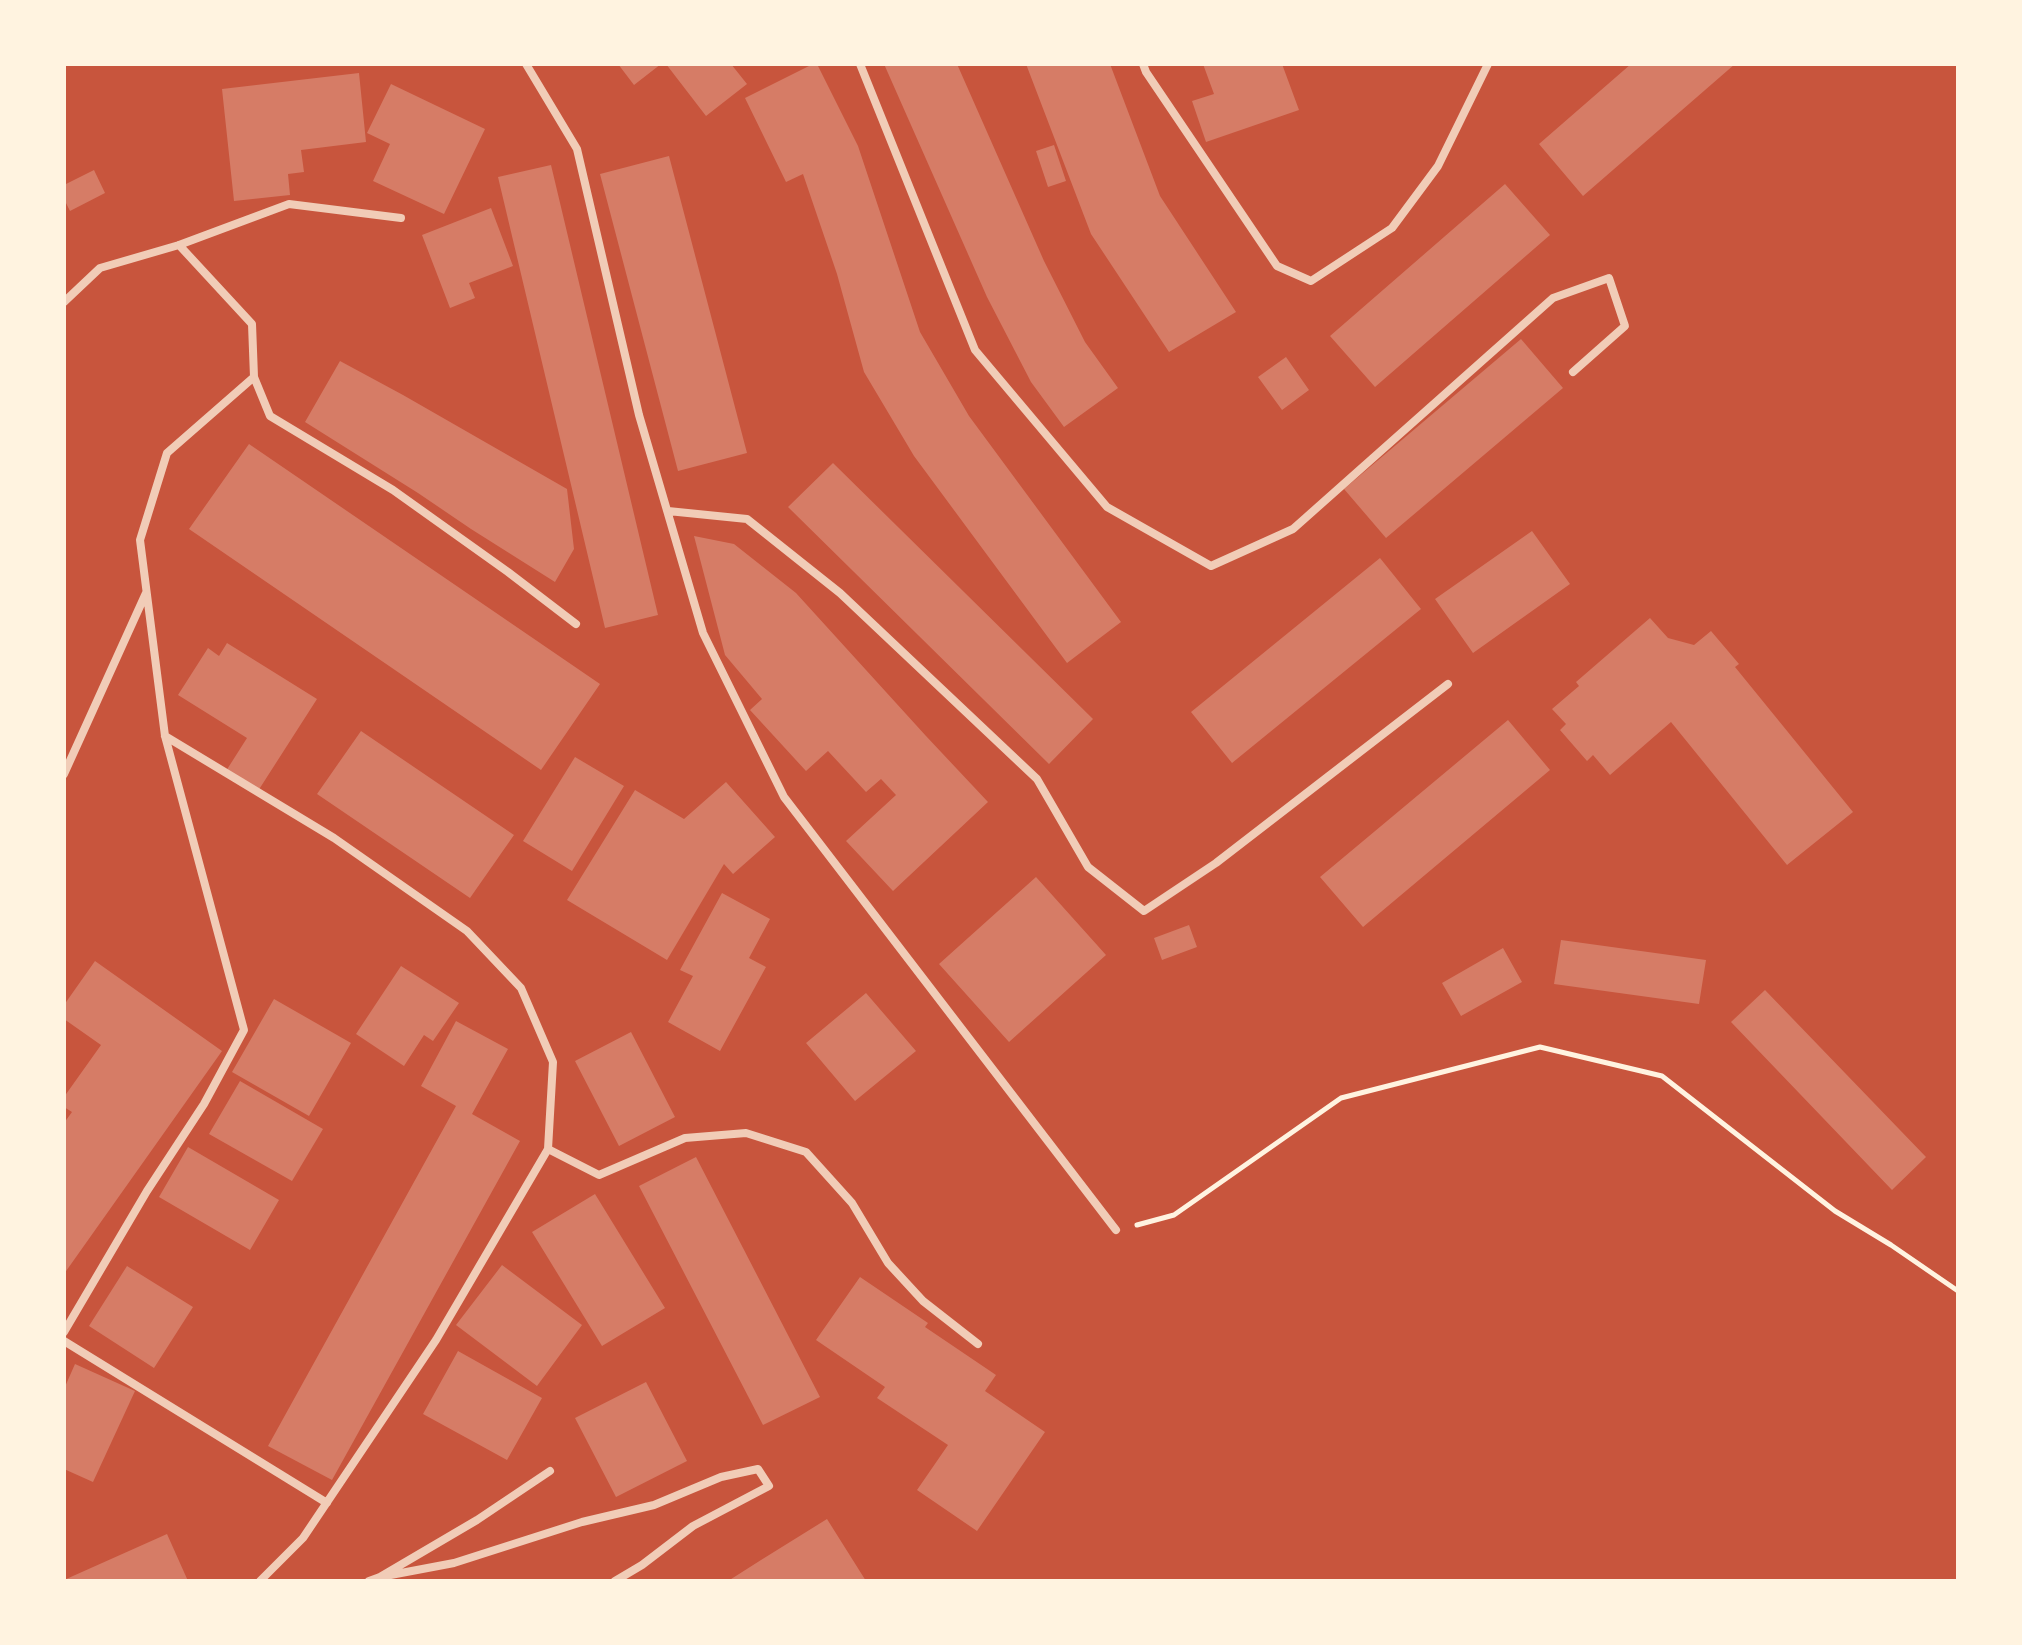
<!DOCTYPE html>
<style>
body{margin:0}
#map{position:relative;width:2022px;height:1645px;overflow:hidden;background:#c8553d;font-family:Figtree,sans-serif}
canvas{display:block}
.frame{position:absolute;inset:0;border:66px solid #fff3e0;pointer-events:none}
</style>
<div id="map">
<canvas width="2022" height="1645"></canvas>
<div class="frame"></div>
</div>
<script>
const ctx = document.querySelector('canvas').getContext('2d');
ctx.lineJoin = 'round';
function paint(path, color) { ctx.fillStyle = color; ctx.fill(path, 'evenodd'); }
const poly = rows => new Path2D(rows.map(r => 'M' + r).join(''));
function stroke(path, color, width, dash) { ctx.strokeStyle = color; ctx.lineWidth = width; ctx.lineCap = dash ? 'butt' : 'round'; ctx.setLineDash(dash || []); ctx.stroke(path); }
const building = poly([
 [618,64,661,64,634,85],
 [666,64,731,64,747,84,706,116],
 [813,64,817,64,858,146,920,332,969,416,1121,622,1067,663,914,456,864,372,837,274,803,174,786,182,745,98],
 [884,64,957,64,1044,261,1085,342,1118,388,1064,427,1031,382,987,297],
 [1026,64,1110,64,1160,196,1236,312,1169,352,1091,234],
 [1203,64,1282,64,1299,110,1206,142,1192,101,1214,94],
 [1631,64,1735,64,1583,196,1539,144],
 [359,73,366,142,301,150,304,172,288,174,290,195,234,201,222,89],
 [391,84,485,129,444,214,373,181,390,144,367,133],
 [1054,145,1066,181,1048,187,1036,151],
 [669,156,747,453,678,471,600,174],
 [551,165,658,615,605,628,498,177],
 [94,170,105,193,70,211,64,199,64,185],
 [1505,184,1550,235,1375,387,1330,336],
 [491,208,513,266,469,283,475,298,450,308,422,235],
 [1521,339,1563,388,1386,538,1344,489],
 [1286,357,1309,390,1282,410,1258,377],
 [340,361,403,395,567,489,574,549,555,582,471,529,418,493,305,422],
 [249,444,600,684,541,770,189,529],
 [833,463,1093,719,1049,764,788,507],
 [1532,531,1570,584,1473,653,1435,599],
 [694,536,734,544,796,593,926,736,988,802,893,891,846,841,896,795,881,779,866,792,828,751,806,771,750,710,762,699,725,655],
 [1380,558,1421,609,1232,763,1191,712],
 [1650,618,1668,638,1694,645,1711,631,1739,664,1735,667,1853,812,1787,865,1671,722,1610,775,1593,755,1587,761,1560,730,1566,724,1552,709,1579,686,1576,682],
 [227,643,317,699,258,791,226,771,247,738,178,695,208,648,219,656],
 [1508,720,1550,770,1363,927,1320,877],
 [361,731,514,835,470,898,317,794],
 [575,757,624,786,572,871,523,841],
 [726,782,775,837,733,874,724,864,667,960,567,900,635,790,684,819],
 [1036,877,1106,955,1009,1042,939,964],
 [722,893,770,919,749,958,766,967,720,1051,668,1022,693,976,680,970],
 [1189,925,1197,947,1162,960,1154,938],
 [1561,940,1706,960,1699,1004,1554,984],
 [1503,948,1522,982,1461,1016,1442,983],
 [95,961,222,1051,64,1274,64,1123,72,1112,64,1107,64,1097,101,1045,64,1019,64,1005],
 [401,966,459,1003,433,1041,424,1035,404,1066,356,1034],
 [1765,990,1926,1157,1892,1190,1731,1022],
 [866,993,916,1051,855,1101,806,1043],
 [274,999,351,1043,309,1116,232,1072],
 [456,1021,508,1049,472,1114,520,1141,332,1480,268,1446,456,1106,421,1086],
 [631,1032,675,1117,619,1146,575,1061],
 [240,1081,323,1129,292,1181,209,1134],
 [188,1147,279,1200,250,1250,159,1197],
 [696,1157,820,1397,763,1425,639,1186],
 [595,1194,665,1308,602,1346,532,1232],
 [502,1265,582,1325,537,1386,456,1325],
 [127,1266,193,1307,154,1368,89,1326],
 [860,1277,928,1323,925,1327,996,1375,985,1391,1045,1432,977,1531,917,1490,948,1445,877,1398,885,1387,816,1340],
 [458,1351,542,1398,507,1460,423,1414],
 [75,1364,135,1391,93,1482,64,1469,64,1389],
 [646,1382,687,1461,616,1497,575,1418],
 [827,1519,866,1581,728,1581,761,1560],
 [167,1534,188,1581,64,1581,64,1580]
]);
const path = poly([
 [1137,1225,1174,1215,1341,1098,1540,1047,1662,1076,1835,1211,1891,1245,1958,1291]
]);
const minor = poly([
 [526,64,577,149,639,415,703,633,784,797,1116,1230],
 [860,64,975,350,1107,507,1211,566,1293,529,1553,298,1609,278,1625,326,1573,372],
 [1143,64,1146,72,1277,266,1311,281,1392,228,1438,166,1488,64],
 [64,302,100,268,179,245,289,204,401,218],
 [254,377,270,416,393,490,508,572,576,624],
 [668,511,747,519,840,593,1037,779,1088,867,1144,911,1216,863,1448,684],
 [165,736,334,838,467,931,521,988,553,1062,548,1149,436,1340,303,1538,260,1581],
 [64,774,146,593],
 [548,1149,599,1175,685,1138,746,1133,806,1152,852,1203,888,1263,923,1301,978,1344],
 [64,1332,147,1191,204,1104,244,1030,165,736,140,540,167,453,254,377,252,324,179,245],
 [64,1341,327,1503],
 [380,1577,454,1563,582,1522,654,1505,721,1477,758,1469,769,1486,693,1526,642,1565,615,1581],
 [369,1581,380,1577,477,1520,550,1471]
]);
paint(building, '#d67c66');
stroke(path, '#fff3e0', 5);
stroke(minor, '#f1ccb7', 8);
</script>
